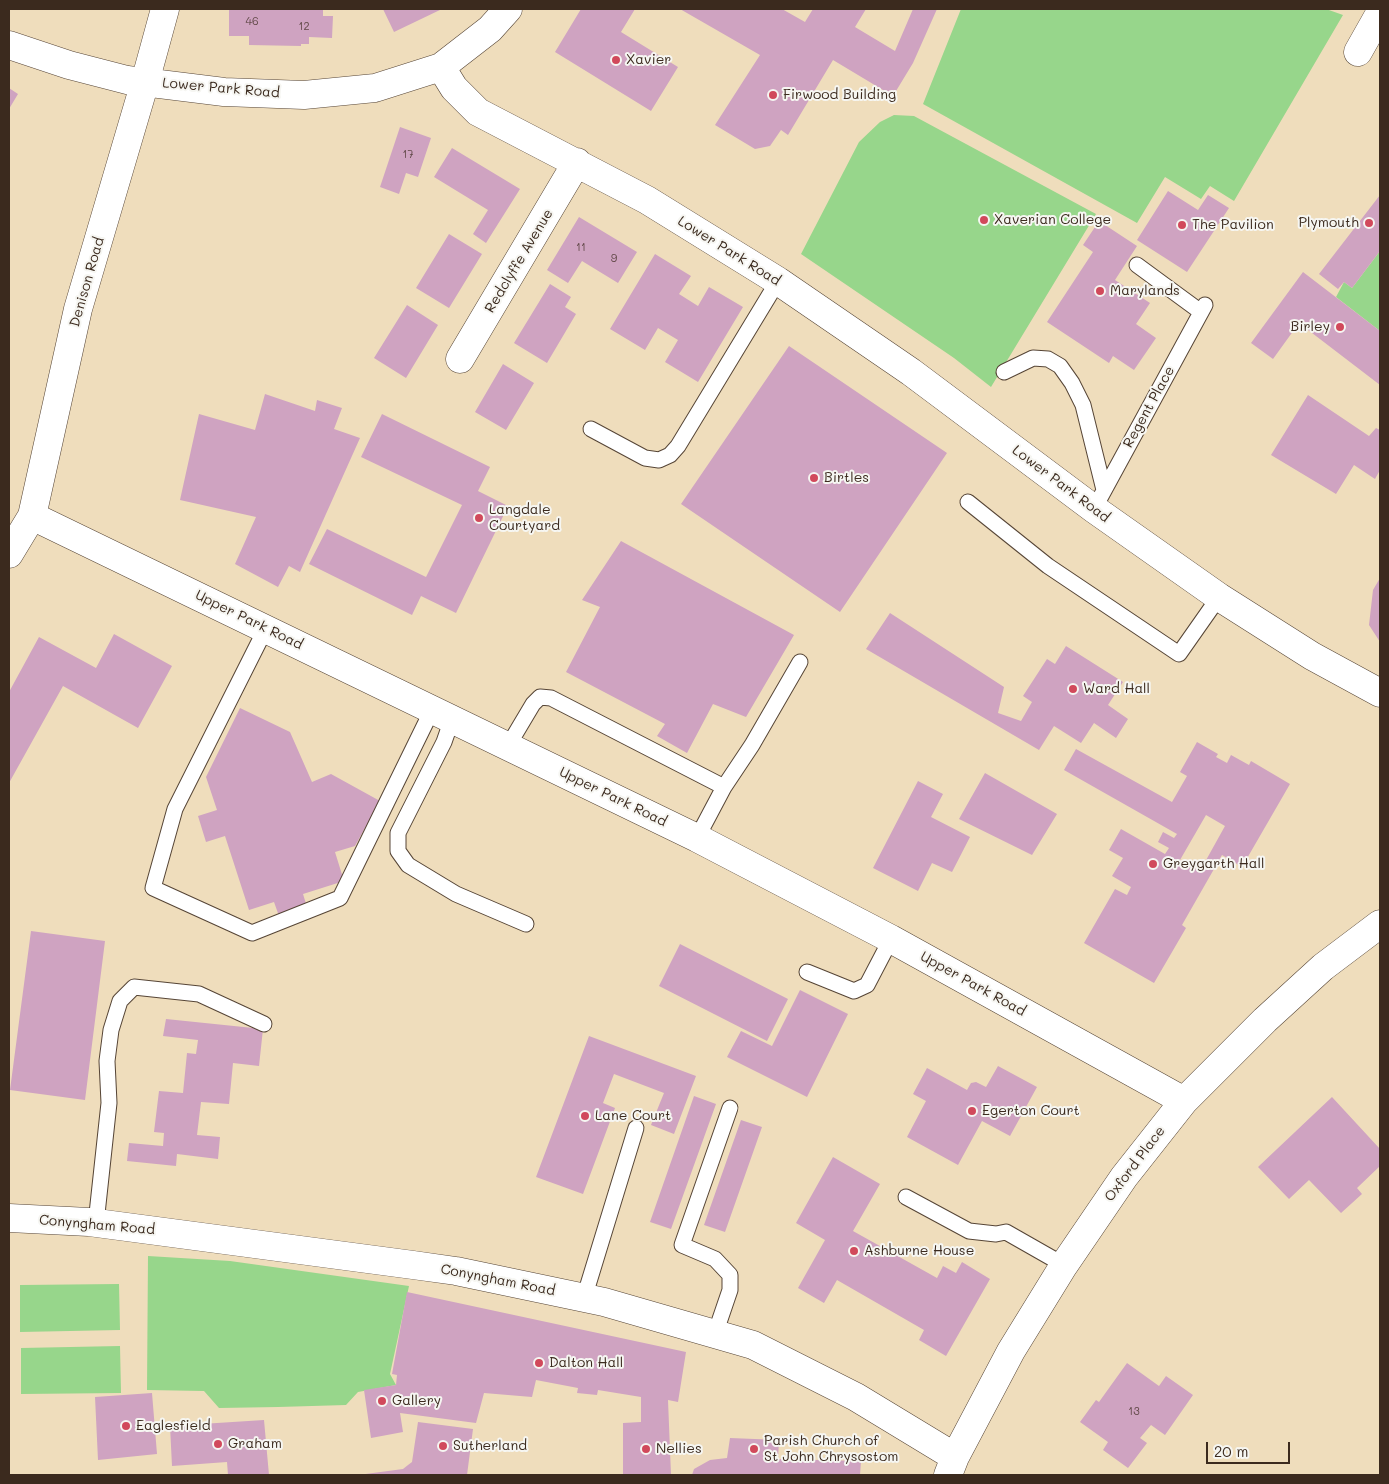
<!DOCTYPE html>
<style>
body{margin:0}
#map{position:relative;width:1389px;height:1484px;overflow:hidden;background:#efddbc;font-family:Mali,sans-serif}
canvas{display:block}
.frame{position:absolute;inset:0;border:10px solid #3b2a1e;pointer-events:none}
.scale{position:absolute;left:1206px;top:1442px;width:84px;height:22px;box-sizing:border-box;border:2px solid #3b2a1e;border-top:0;padding-left:6px;font-size:15px;line-height:18px;white-space:nowrap;color:#3b2a1e;-webkit-text-stroke:4px #f6f6f2;paint-order:stroke}
</style>
<div id="map">
<canvas width="1389" height="1484"></canvas>
<div class="frame"></div>
<div class="scale">20 m</div>
</div>
<script>
const ctx = document.querySelector('canvas').getContext('2d');
ctx.lineJoin = 'round';
function paint(path, color) { ctx.fillStyle = color; ctx.fill(path, 'evenodd'); }
const poly = rows => new Path2D(rows.map(r => 'M' + r).join(''));
function stroke(path, color, width, dash) { ctx.strokeStyle = color; ctx.lineWidth = width; ctx.lineCap = dash ? 'butt' : 'round'; ctx.setLineDash(dash || []); ctx.stroke(path); }
function write(font, color, halo, rows, align = 'center') {
  ctx.font = font + ' Mali,sans-serif'; ctx.lineWidth = 4; ctx.setLineDash([]); ctx.textBaseline = 'middle'; ctx.strokeStyle = halo; ctx.fillStyle = color; for (const [text, x, y, turn = 0] of rows) {
    ctx.save(); ctx.translate(x, y); ctx.rotate((+turn || 0) * Math.PI / 180); ctx.textAlign = isNaN(turn) ? turn : align; if (halo) ctx.strokeText(text, 0, 0); ctx.fillText(text, 0, 0); ctx.restore();
  }
}
const green = poly([
 [961,9,1326,9,1343,15,1234,201,1210,186,1201,199,1165,177,1137,223,923,104],
 [894,115,914,116,1096,214,991,387,954,358,801,254,859,142,880,122],
 [1380,251,1380,331,1336,297,1344,282,1352,288],
 [148,1256,230,1261,409,1286,390,1374,396,1385,358,1392,346,1405,278,1407,219,1408,204,1391,147,1390],
 [119,1284,120,1330,20,1332,20,1285],
 [120,1346,121,1393,21,1394,21,1348]
]);
const building = poly([
 [229,9,323,9,323,16,333,16,332,38,309,37,309,44,301,44,301,46,249,45,249,36,229,36],
 [383,9,442,9,394,32],
 [581,9,635,9,621,32,678,67,651,111,555,52],
 [680,9,782,9,805,22,813,9,866,9,855,27,895,51,913,9,937,9,913,63,893,96,833,60,788,135,781,130,770,146,755,149,715,125,760,55],
 [9,88,18,94,9,109],
 [400,127,431,138,418,177,406,173,399,194,380,187],
 [452,148,520,189,486,243,473,234,488,210,434,177],
 [1168,191,1198,210,1208,195,1229,208,1187,272,1137,240],
 [1380,195,1380,251,1352,288,1344,282,1338,289,1319,274],
 [579,217,637,252,618,283,582,261,568,283,547,270],
 [1099,221,1137,246,1115,280,1150,303,1136,324,1156,338,1134,370,1113,356,1109,363,1047,322,1093,252,1083,245],
 [449,234,482,254,449,308,416,288],
 [655,254,691,276,679,294,698,306,709,287,743,307,698,382,665,362,678,340,658,328,645,350,610,329],
 [1303,272,1380,331,1380,385,1299,323,1273,359,1251,343],
 [550,284,571,297,565,307,576,314,547,363,514,343],
 [407,305,438,325,406,378,374,358],
 [789,346,947,453,840,612,681,504],
 [503,364,534,383,506,430,475,412],
 [265,394,315,411,317,400,342,408,334,429,360,438,300,572,289,566,278,587,235,564,256,517,180,500,199,414,255,430],
 [1308,395,1369,436,1376,428,1380,430,1380,470,1375,479,1354,465,1336,494,1271,455],
 [382,414,490,467,478,491,508,506,456,613,421,596,412,615,309,564,327,529,426,577,462,505,361,457],
 [621,541,794,635,746,717,713,704,687,753,657,736,665,724,566,672,600,607,582,600],
 [1380,578,1380,642,1369,625,1373,590],
 [890,613,1004,687,998,713,1021,721,1032,702,1023,696,1047,659,1055,664,1066,646,1123,682,1108,705,1128,719,1116,738,1094,723,1081,743,1054,726,1039,750,866,649],
 [114,634,172,666,138,728,63,686,9,783,9,692,39,637,96,668],
 [240,708,290,732,312,782,331,774,380,801,355,846,335,852,344,881,303,894,307,907,279,916,274,902,249,910,225,836,206,842,198,816,217,810,206,777],
 [1197,742,1218,754,1216,757,1227,763,1231,755,1249,765,1251,761,1290,784,1242,867,1222,855,1182,925,1186,928,1154,983,1084,943,1115,889,1127,895,1131,887,1112,876,1123,858,1109,850,1121,829,1165,854,1169,848,1158,842,1163,832,1174,838,1177,834,1064,770,1076,749,1172,802,1187,776,1180,772],
 [1206,815,1225,826,1200,871,1180,860],
 [985,773,1057,814,1032,855,959,819],
 [918,781,943,794,931,817,970,837,952,872,932,863,918,891,873,868],
 [31,931,105,941,85,1100,10,1090],
 [680,944,788,999,767,1041,659,986],
 [800,990,848,1014,807,1097,727,1057,741,1031,772,1046],
 [166,1019,263,1029,259,1066,233,1063,229,1104,201,1102,197,1135,220,1137,218,1159,177,1154,176,1166,127,1161,129,1143,163,1146,164,1133,154,1132,159,1091,183,1093,187,1053,196,1054,198,1040,163,1036],
 [589,1036,696,1076,674,1134,651,1125,664,1093,614,1074,603,1103,615,1108,583,1194,536,1177],
 [998,1066,1037,1087,1010,1136,982,1121,958,1165,907,1137,926,1101,913,1094,927,1068,967,1090,971,1083,976,1082,986,1087],
 [694,1096,716,1104,671,1229,650,1222],
 [1332,1097,1380,1149,1380,1166,1357,1188,1362,1194,1341,1213,1309,1180,1289,1199,1258,1167],
 [741,1120,762,1127,725,1232,704,1225],
 [833,1157,880,1184,853,1231,937,1278,943,1266,956,1273,962,1262,990,1279,946,1356,919,1340,924,1330,837,1280,824,1303,798,1288,825,1240,796,1223],
 [407,1292,686,1352,678,1402,668,1400,671,1475,623,1475,623,1423,641,1422,641,1397,598,1390,597,1395,577,1393,578,1388,536,1380,532,1397,484,1393,476,1423,400,1413,403,1432,371,1438,364,1390,396,1385,397,1375,392,1374],
 [1127,1363,1159,1386,1166,1376,1193,1395,1165,1435,1151,1425,1140,1438,1147,1443,1128,1468,1103,1450,1108,1442,1080,1422,1096,1400,1099,1402],
 [152,1393,157,1454,98,1460,95,1397],
 [264,1420,269,1475,228,1475,227,1462,172,1466,170,1426],
 [418,1422,473,1429,467,1475,358,1475,403,1469,408,1465,412,1462],
 [730,1438,779,1440,778,1459,861,1461,860,1475,692,1475,694,1469,710,1460,727,1458]
]);
const service = poly([
 [1137,265,1201,312],
 [1004,372,1033,358,1048,359,1060,366,1072,383,1083,405,1104,490],
 [591,429,645,458,659,460,670,455,678,446,778,281],
 [968,502,1048,566,1179,654,1219,597],
 [1094,509,1205,305],
 [266,628,175,809,153,888,252,933,340,898,432,710],
 [452,719,444,742,398,833,398,851,408,865,456,894,526,924],
 [508,746,533,704,540,697,551,698,724,787],
 [697,838,724,787,752,745,800,662],
 [807,972,854,991,867,985,891,939],
 [906,1197,969,1231,996,1234,1006,1232,1064,1265],
 [96,1223,109,1103,107,1061,111,1030,120,1001,134,987,199,994,264,1024],
 [584,1298,636,1128],
 [715,1334,730,1290,730,1275,715,1259,682,1245,730,1108]
]);
const minor = poly([
 [9,45,69,65,127,80,224,92,304,95,375,88,441,67,454,88,478,112,647,200,778,281,911,372,1094,509,1219,597,1312,656,1380,693],
 [1358,52,1380,13],
 [441,67,490,29,508,9],
 [460,359,577,162],
 [32,516,697,838,891,939,1184,1101],
 [9,554,32,516,78,309,145,82,165,9],
 [9,1218,89,1222,413,1265,456,1271,604,1302,753,1345,856,1397,955,1457],
 [948,1475,955,1457,1011,1351,1064,1265,1124,1177,1184,1101,1265,1020,1323,967,1380,924]
]);
const markers = [
 [616,60,5,"#d1495b"],
 [773,95,5,"#d1495b"],
 [984,220,5,"#d1495b"],
 [1369,223,5,"#d1495b"],
 [1182,225,5,"#d1495b"],
 [1100,291,5,"#d1495b"],
 [1340,327,5,"#d1495b"],
 [814,478,5,"#d1495b"],
 [479,518,5,"#d1495b"],
 [1073,689,5,"#d1495b"],
 [1153,864,5,"#d1495b"],
 [972,1111,5,"#d1495b"],
 [585,1116,5,"#d1495b"],
 [854,1251,5,"#d1495b"],
 [539,1363,5,"#d1495b"],
 [382,1401,5,"#d1495b"],
 [126,1426,5,"#d1495b"],
 [218,1444,5,"#d1495b"],
 [443,1446,5,"#d1495b"],
 [646,1449,5,"#d1495b"],
 [754,1449,5,"#d1495b"]
];
const numberNames = [
 ["46",252,22],
 ["12",304,27],
 ["17",408,155],
 ["11",581,248],
 ["9",614,259],
 ["13",1134,1412]
];
const poiNames = [
 ["Xavier",626,60],
 ["Firwood Building",783,95],
 ["Xaverian College",994,220],
 ["Plymouth",1359,223,"right"],
 ["The Pavilion",1192,225],
 ["Marylands",1110,291],
 ["Birley",1330,327,"right"],
 ["Birtles",824,478],
 ["Langdale",489,510],
 ["Courtyard",489,526],
 ["Ward Hall",1083,689],
 ["Greygarth Hall",1163,864],
 ["Egerton Court",982,1111],
 ["Lane Court",595,1116],
 ["Ashburne House",864,1251],
 ["Dalton Hall",549,1363],
 ["Gallery",392,1401],
 ["Eaglesfield",136,1426],
 ["Parish Church of",764,1441],
 ["St John Chrysostom",764,1457],
 ["Graham",228,1444],
 ["Sutherland",453,1446],
 ["Nellies",656,1449]
];
const streetNames = [
 ["Lower Park Road",221,88,5],
 ["Lower Park Road",729,251,32],
 ["Redclyffe Avenue",519,261,-59],
 ["Denison Road",87,282,-74],
 ["Regent Place",1149,407,-61],
 ["Lower Park Road",1061,484,37],
 ["Upper Park Road",249,620,26],
 ["Upper Park Road",613,797,26],
 ["Upper Park Road",973,984,29],
 ["Oxford Place",1135,1164,-53],
 ["Conyngham Road",97,1225,5],
 ["Conyngham Road",498,1280,11]
];
paint(green, '#97d68b');
paint(building, '#cfa3c1');
stroke(service, '#564536', 17);
stroke(minor, '#564536', 29);
stroke(service, '#fff', 15);
stroke(minor, '#fff', 28);
for (const [x, y, r, color] of markers) { const dot = new Path2D(); dot.arc(x, y, r, 0, 2 * Math.PI); ctx.fillStyle = color; ctx.fill(dot); stroke(dot, '#f6f6f2', 2); }
write('11px', '#604847', null, numberNames);
write('14px', '#3b2a1e', '#f6f6f2', poiNames, 'left');
write('14px', '#3b2a1e', '#f6f6f2', streetNames);
</script>
